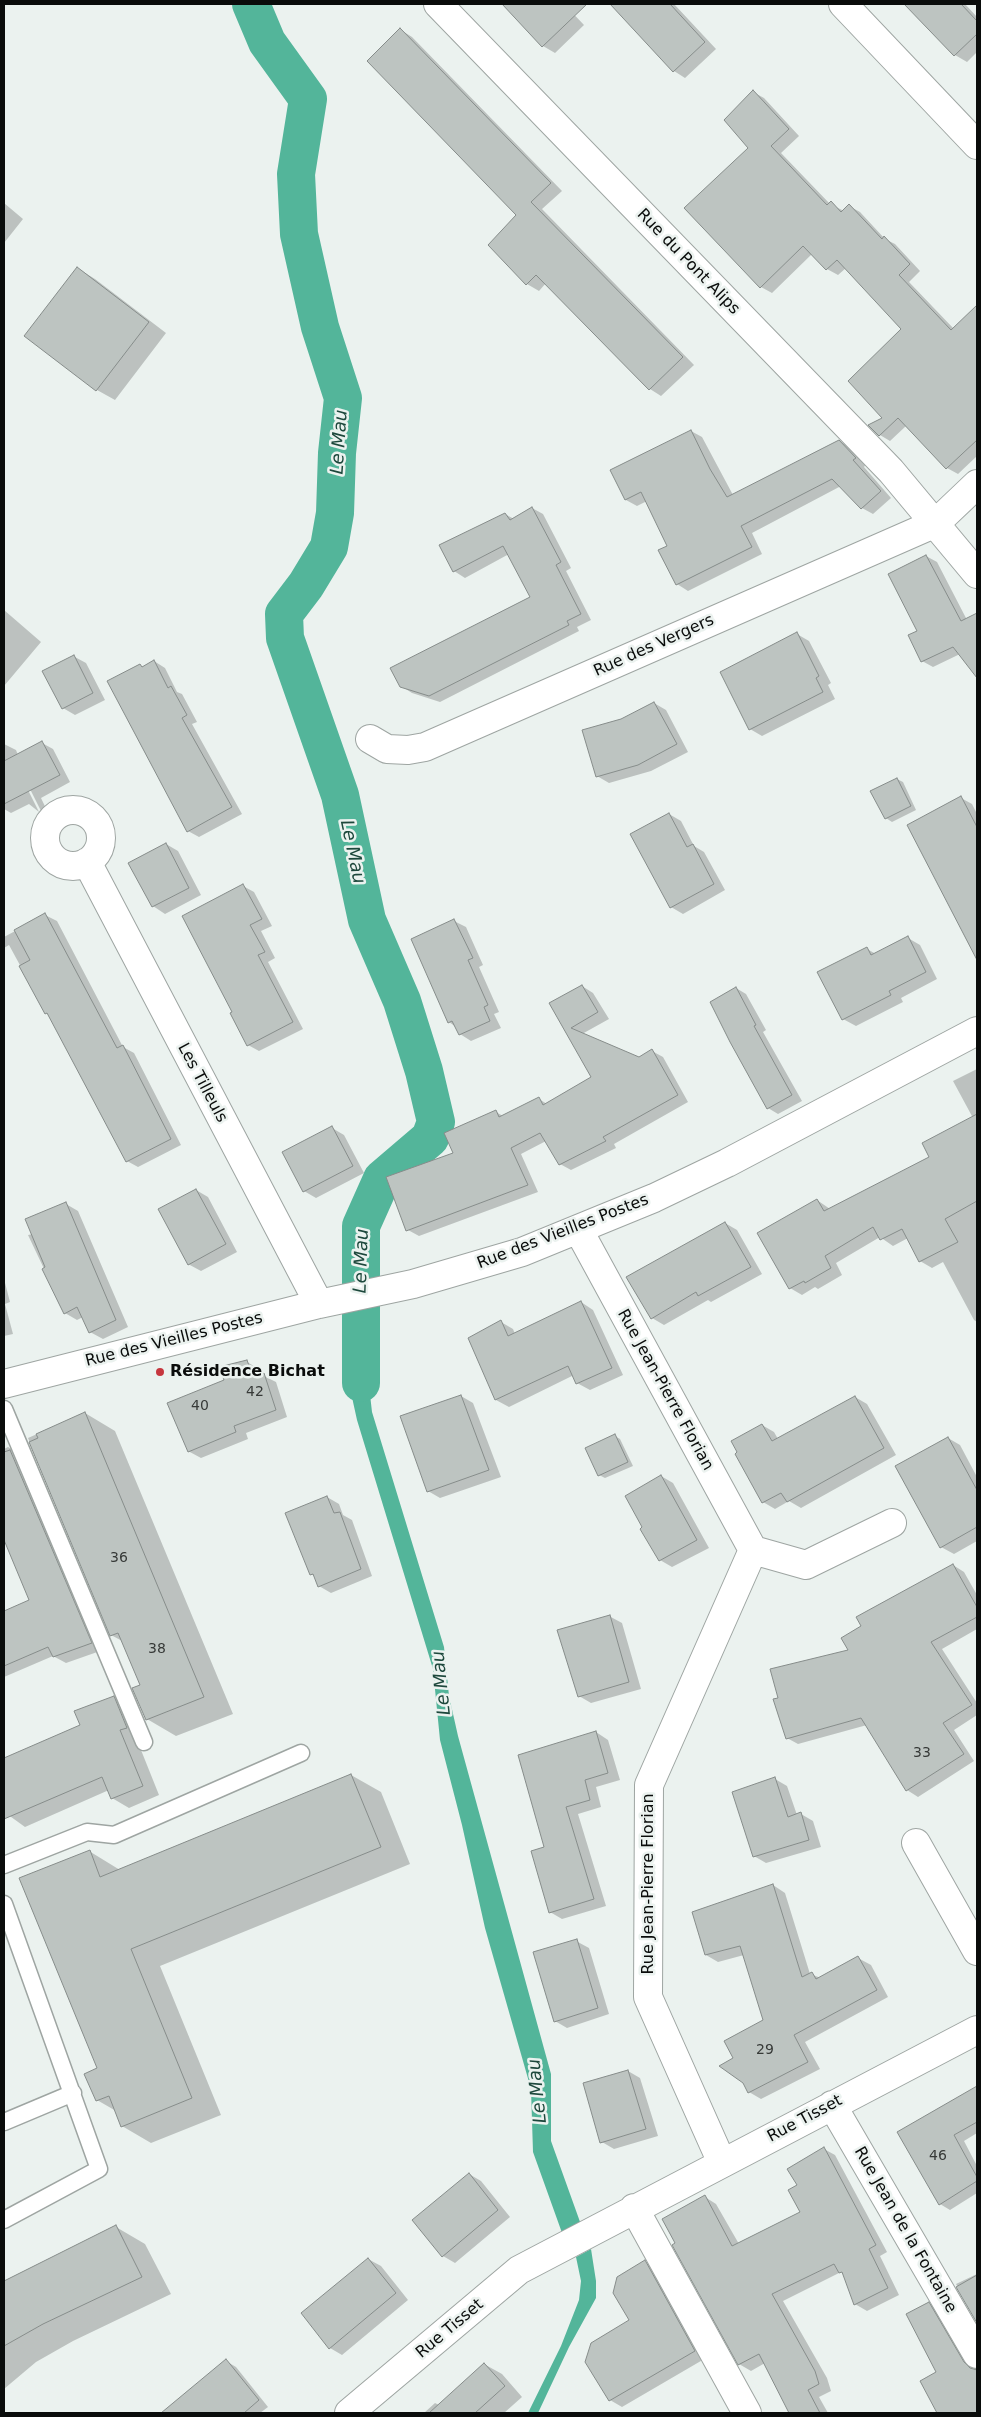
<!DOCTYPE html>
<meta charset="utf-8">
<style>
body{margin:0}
#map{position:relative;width:981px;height:2417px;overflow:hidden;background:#ebf2ef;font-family:"DejaVu Sans",sans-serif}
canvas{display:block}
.frame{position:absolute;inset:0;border:5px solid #0a0c0b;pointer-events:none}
</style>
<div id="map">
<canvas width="981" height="2417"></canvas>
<div class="frame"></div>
</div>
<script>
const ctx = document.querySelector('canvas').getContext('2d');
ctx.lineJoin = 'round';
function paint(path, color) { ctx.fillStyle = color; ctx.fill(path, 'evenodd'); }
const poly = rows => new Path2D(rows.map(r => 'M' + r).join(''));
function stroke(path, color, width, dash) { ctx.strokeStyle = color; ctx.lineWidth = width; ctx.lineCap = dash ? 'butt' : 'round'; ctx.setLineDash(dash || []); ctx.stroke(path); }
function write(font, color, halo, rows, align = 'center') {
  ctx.font = font + ' "DejaVu Sans",sans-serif'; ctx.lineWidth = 5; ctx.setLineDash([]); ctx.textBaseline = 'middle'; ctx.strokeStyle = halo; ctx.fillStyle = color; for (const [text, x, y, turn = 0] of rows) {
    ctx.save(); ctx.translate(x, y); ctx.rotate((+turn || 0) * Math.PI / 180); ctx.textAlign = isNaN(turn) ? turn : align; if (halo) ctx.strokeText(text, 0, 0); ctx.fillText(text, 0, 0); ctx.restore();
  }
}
const water = poly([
 [371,1330,368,1377,372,1412,444,1647,449,1696,458,1736,551,2074,551,2141,584,2233,566,2244,533,2152,531,2089,485,1928,462,1825,440,1740,433,1669,357,1420,346,1370,348,1334],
 [591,2249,596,2281,596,2298,569,2347,538,2413,528,2413,561,2346,579,2300,581,2281,576,2257]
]);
const shadow = poly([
 [503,4,564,4,584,25,555,53,543,46],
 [624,4,674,4,716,49,685,78,674,71,617,10],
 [929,4,965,4,977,17,977,52,967,62,955,55,917,15],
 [401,30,412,37,562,191,542,209,694,365,661,396,650,389,546,283,539,291,527,284,518,215],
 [753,92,764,98,799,136,781,153,830,204,844,211,849,206,860,212,885,239,895,244,920,271,909,282,954,329,972,311,977,314,977,456,958,474,947,468,906,426,890,441,880,435,903,329,846,268,838,275,827,269,812,254,772,293,761,287,686,208,750,148],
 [4,203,23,219,4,243],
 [77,268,95,279,166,333,115,400,97,390,26,336],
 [691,431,702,437,733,495,839,441,850,447,866,464,864,467,891,498,873,514,862,508,841,486,752,533,762,554,688,591,677,584,668,546,647,501,637,506,626,500,611,471],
 [532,508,543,514,571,568,566,571,591,620,577,627,579,631,440,702,412,693,401,686,532,598,509,554,465,578,454,571,505,514,514,519],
 [926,556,937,562,967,620,977,615,977,676,960,654,933,667,922,661,918,631],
 [4,610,41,642,4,686],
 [797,634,809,641,831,683,828,685,835,699,762,736,750,729],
 [73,656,86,663,105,700,75,715,63,708],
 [154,661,165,668,177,692,182,694,197,722,192,724,242,814,199,837,188,831,140,665,143,667],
 [654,703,666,710,688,752,651,771,609,783,597,776,621,720],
 [42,743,53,749,70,782,41,798,52,821,40,813,42,813,28,785,26,786,39,812,29,804,11,813,4,809,4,744,16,750,18,755],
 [897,779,903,782,916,810,892,822,886,818,872,791],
 [961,798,972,804,977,814,977,840,939,869],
 [669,814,681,821,694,846,704,852,725,890,683,914,671,907],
 [166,844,178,851,201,895,165,914,153,906],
 [977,879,977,935,975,937,945,896],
 [243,886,254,892,272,926,261,931,275,958,268,962,303,1029,259,1051,248,1045],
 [45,915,57,921,123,1047,134,1053,181,1145,138,1167,127,1161,50,1015,46,1013,9,945,4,948,4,937],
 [454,921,466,927,483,965,479,967,499,1012,494,1014,501,1028,471,1041,460,1034,456,1027,449,1022],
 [908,938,920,945,937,979,901,998,903,1002,856,1026,843,1019,867,949,876,954],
 [582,986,593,993,609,1019,582,1034,639,1059,652,1051,663,1057,688,1102,614,1144,616,1148,571,1170,560,1164,546,1141,521,1154,538,1192,419,1236,408,1230,455,1154,496,1112,503,1116,539,1099,547,1104,593,1077,551,1004],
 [736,988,746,994,766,1030,763,1032,802,1101,778,1114,768,1108],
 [977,1069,977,1322,974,1320,943,1262,932,1268,920,1261,908,1238,893,1246,880,1237,836,1263,842,1275,818,1289,815,1287,802,1295,790,1288,817,1200,830,1209,931,1157,973,1118,953,1081],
 [332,1128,344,1135,364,1173,316,1198,304,1191],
 [196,1190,208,1197,237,1252,201,1271,188,1264],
 [66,1204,78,1211,128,1327,103,1339,90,1332,83,1317,77,1320,65,1313,28,1235,33,1234],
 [725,1223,737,1230,762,1274,711,1302,708,1300,664,1325,652,1318],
 [4,1279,10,1302,5,1304,13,1334,4,1336],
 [581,1302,593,1310,623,1375,590,1390,577,1383,574,1375,509,1407,496,1400,470,1339,501,1322,513,1329,515,1334],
 [247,1362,259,1369,262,1375,276,1382,287,1417,246,1433,248,1439,201,1458,188,1451,226,1380],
 [461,1396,473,1403,501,1477,440,1498,428,1491],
 [855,1397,867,1404,896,1455,801,1508,789,1501,775,1509,763,1502,762,1425,774,1432,778,1439],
 [85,1413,115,1431,233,1714,176,1736,147,1719,142,1686,124,1642,111,1635,28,1438],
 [615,1436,620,1439,633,1466,605,1478,599,1475],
 [948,1438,960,1445,977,1477,977,1541,954,1554,941,1547],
 [8,1447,20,1453,103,1650,66,1663,53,1656,4,1677,4,1612,30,1601,4,1537,4,1449],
 [661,1476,673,1483,709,1548,672,1567,660,1560],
 [327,1497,339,1504,343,1515,352,1520,372,1576,331,1593,319,1586,315,1576,311,1574],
 [953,1565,964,1572,977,1595,977,1629,942,1649,977,1703,977,1715,954,1730,974,1761,918,1797,907,1790,867,1725,798,1744,787,1738,780,1698,850,1650],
 [609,1616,622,1623,641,1689,591,1703,579,1696],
 [114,1697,131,1707,137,1740,159,1795,129,1808,112,1798,109,1790,25,1827,7,1814,4,1816,4,1760,82,1726],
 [596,1732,608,1740,620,1780,596,1787,601,1807,578,1814,606,1906,562,1919,550,1912,545,1848],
 [351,1775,381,1792,410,1864,160,1966,221,2115,151,2143,122,2126,116,2111,97,2100,99,2068,89,1851,120,1870],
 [775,1779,787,1786,797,1815,801,1814,813,1821,821,1847,766,1863,754,1856],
 [773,1885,785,1893,810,1974,821,1978,858,1958,871,1965,888,1997,805,2042,820,2069,761,2099,749,2092,734,2059,765,2021,744,1955,718,1962,706,1955],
 [576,1941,589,1948,609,2014,567,2028,555,2021],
 [628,2071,640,2078,658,2136,614,2149,602,2142],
 [977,2088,977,2133,964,2141,977,2166,977,2193,950,2210,940,2204,899,2133],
 [824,2149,835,2155,887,2252,880,2256,899,2295,867,2311,855,2304,844,2274,841,2272,783,2301,827,2378,831,2391,819,2397,828,2413,790,2413,765,2363,751,2371,739,2364,677,2243,705,2197,716,2204,739,2244,801,2212,799,2186],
 [469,2174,481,2181,510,2217,455,2263,443,2256],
 [116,2227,145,2244,171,2294,73,2341,36,2362,4,2389,4,2282],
 [368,2259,381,2266,408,2300,342,2355,330,2348],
 [645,2262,657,2269,706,2358,622,2407,610,2400,587,2361,630,2321],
 [977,2274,977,2321,956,2284],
 [929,2303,940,2310,977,2371,977,2413,938,2413,922,2382,938,2373],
 [226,2361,236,2367,268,2407,260,2413,163,2413],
 [484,2364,502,2374,522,2397,504,2413,424,2413,435,2403,439,2405]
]);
const canal = poly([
 [251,4,267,42,308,99,296,174,299,234,320,327,343,398,337,453,335,513,329,547,306,585,284,614,285,638,340,795,367,920,402,1001,424,1071,436,1122,430,1138,382,1179,361,1226,361,1383]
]);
const building = poly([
 [502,4,587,4,542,47,502,4],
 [610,4,670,4,705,42,673,72,610,4],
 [904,4,961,4,977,21,977,34,954,56,904,4],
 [400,28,551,183,531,202,683,357,649,390,536,275,526,285,488,245,516,215,367,61,400,28],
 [753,90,789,129,771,146,827,205,831,201,841,212,849,204,882,239,884,236,910,264,899,275,951,330,977,305,977,440,946,469,898,418,879,436,868,425,882,418,848,381,901,329,837,260,826,270,803,246,760,288,684,208,748,148,724,120,753,90],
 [77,267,149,322,96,391,24,336,77,267],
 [691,430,710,469,727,497,839,440,856,458,853,460,881,491,861,509,832,479,741,526,752,547,676,585,658,550,667,546,641,492,625,500,610,470,691,430],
 [532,507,561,562,556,565,581,614,567,621,569,625,429,696,400,687,390,668,530,597,503,546,453,572,439,545,505,513,510,520,532,507],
 [926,555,961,621,977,613,977,678,953,647,921,662,908,635,917,631,888,574,926,555],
 [797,632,819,676,816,678,823,692,749,730,720,672,797,632],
 [74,655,93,693,62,709,42,671,74,655],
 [154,660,168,688,171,686,187,715,182,718,232,807,187,832,107,681,140,664,142,667,154,660],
 [654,702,677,744,638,765,596,777,582,730,621,719,654,702],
 [42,741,60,775,4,804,4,761,42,741],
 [897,778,911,806,885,819,870,791,897,778],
 [961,796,977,827,977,960,907,825,961,796],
 [669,813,687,847,693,844,714,884,670,908,630,834,669,813],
 [166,843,189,888,152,907,128,863,166,843],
 [243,884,262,919,250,925,265,952,258,955,293,1022,247,1046,230,1013,232,1012,182,916,243,884],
 [45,913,117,1048,123,1045,171,1139,126,1162,47,1013,45,1014,19,966,30,960,14,930,45,913],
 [454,919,473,958,468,960,488,1005,484,1007,490,1021,459,1035,452,1021,448,1023,411,939,454,919],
 [908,936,926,972,889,991,891,995,842,1020,817,972,867,947,871,955,908,936],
 [582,985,598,1012,571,1028,639,1057,652,1049,678,1095,603,1137,606,1141,559,1165,540,1133,511,1148,528,1185,406,1231,386,1177,453,1153,444,1133,496,1110,499,1117,539,1097,543,1105,591,1077,549,1003,582,985],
 [736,987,756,1025,754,1026,792,1095,767,1109,730,1042,710,1002,736,987],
 [977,1114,977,1201,945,1219,958,1242,919,1262,902,1229,880,1240,873,1227,825,1256,831,1268,805,1283,804,1281,789,1289,757,1233,817,1199,824,1211,929,1157,922,1143,977,1114],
 [332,1126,353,1166,303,1192,282,1152,332,1126],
 [196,1189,226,1244,188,1265,158,1209,196,1189],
 [66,1202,116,1320,89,1333,77,1307,64,1314,42,1269,45,1267,25,1219,66,1202],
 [725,1222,751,1267,698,1296,696,1292,651,1319,626,1277,725,1222],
 [581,1301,612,1368,576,1384,568,1366,495,1400,468,1338,501,1320,508,1336,581,1301],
 [247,1360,253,1377,264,1373,276,1410,234,1426,236,1432,188,1452,167,1403,224,1380,219,1367,247,1360],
 [461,1395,489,1470,427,1492,400,1416,461,1395],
 [855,1396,884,1448,787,1502,781,1493,762,1503,735,1454,737,1452,731,1441,762,1424,772,1441,855,1396],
 [85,1412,204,1697,146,1720,132,1688,140,1685,118,1633,110,1636,29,1442,38,1438,36,1434,85,1412],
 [615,1434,628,1462,598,1476,585,1448,615,1434],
 [948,1437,977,1490,977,1527,940,1548,895,1466,948,1437],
 [10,1450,92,1643,53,1657,48,1647,4,1666,4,1611,29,1600,4,1540,4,1452,10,1450],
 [661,1475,697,1540,659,1561,640,1529,642,1527,625,1496,661,1475],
 [327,1496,334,1513,340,1512,361,1569,318,1587,313,1574,310,1575,285,1513,327,1496],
 [953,1564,977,1607,977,1617,931,1642,972,1705,943,1723,964,1754,906,1791,861,1718,786,1739,773,1699,778,1698,770,1669,848,1650,841,1638,861,1626,856,1617,953,1564],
 [610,1615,629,1682,578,1697,557,1630,610,1615],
 [114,1696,127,1728,120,1730,143,1786,111,1799,102,1777,4,1819,4,1758,80,1725,74,1711,114,1696],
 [596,1731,608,1773,585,1780,590,1800,566,1807,594,1899,549,1913,531,1851,544,1847,518,1755,596,1731],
 [351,1774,381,1847,131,1949,192,2098,121,2127,109,2096,96,2101,84,2074,97,2068,19,1878,90,1850,100,1877,351,1774],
 [775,1777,788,1817,801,1812,809,1840,753,1857,732,1792,775,1777],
 [773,1884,802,1977,812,1972,816,1979,858,1956,877,1990,794,2035,808,2062,748,2093,743,2083,719,2066,733,2058,724,2041,763,2020,740,1946,705,1955,692,1912,773,1884],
 [577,1939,598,2008,554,2022,533,1952,577,1939],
 [628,2070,646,2129,600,2143,583,2083,628,2070],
 [977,2086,977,2122,954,2135,977,2177,977,2181,939,2205,897,2132,977,2086],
 [824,2147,876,2245,869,2249,888,2288,854,2305,842,2272,839,2273,834,2264,772,2294,815,2371,819,2384,808,2390,820,2413,789,2413,759,2354,738,2365,672,2245,675,2243,662,2219,705,2195,732,2246,800,2212,788,2190,797,2185,787,2169,824,2147],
 [469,2173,498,2210,442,2257,412,2220,469,2173],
 [116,2225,142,2277,43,2324,4,2346,4,2281,116,2225],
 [368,2258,396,2293,329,2349,301,2313,368,2258],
 [645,2260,695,2351,609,2401,585,2362,591,2343,629,2320,613,2293,617,2277,645,2260],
 [977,2275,977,2323,956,2287,977,2275],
 [929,2302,964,2362,970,2368,977,2370,977,2413,937,2413,920,2381,936,2372,906,2314,929,2302],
 [226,2359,259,2400,244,2413,161,2413,226,2359],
 [484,2363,505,2386,475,2413,429,2413,484,2363]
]);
const lane = poly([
 [4,1409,144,1742],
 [4,1865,87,1832,114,1835,301,1753],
 [4,1904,99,2169,4,2220],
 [4,2122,73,2093]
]);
const street = poly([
 [438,4,891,471,977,574],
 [843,4,977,145],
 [370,739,387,749,408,750,425,747,936,523,977,484],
 '45 838a28 28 0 1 1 56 0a28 28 0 1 1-56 0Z',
 [87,862,319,1304],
 [578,1229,753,1550,649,1785,648,1997,722,2163],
 [4,1384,319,1304,413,1284,522,1252,654,1198,727,1163,977,1031],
 [753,1550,806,1565,892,1523],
 [916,1843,977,1951],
 [832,2105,977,2354],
 [634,2208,747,2413],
 [349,2413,519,2270,977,2030]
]);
const markers = [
 [160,1372,5,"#c6363e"]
];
const numberNames = [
 ["42",255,1392],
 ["40",200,1406],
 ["36",119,1558],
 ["38",157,1649],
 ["33",922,1753],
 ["29",765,2050],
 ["46",938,2156]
];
const streetNames = [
 ["Rue du Pont Alips",688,262,46],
 ["Rue des Vergers",654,646,-24],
 ["Les Tilleuls",202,1083,62],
 ["Rue des Vieilles Postes",563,1232,-21],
 ["Rue des Vieilles Postes",174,1340,-14],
 ["Rue Jean-Pierre Florian",665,1390,61],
 ["Rue Jean-Pierre Florian",649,1884,-90],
 ["Rue Tisset",805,2119,-28],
 ["Rue Jean de la Fontaine",905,2230,60],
 ["Rue Tisset",450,2329,-40]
];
const poiNames = [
 ["Résidence Bichat",170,1372]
];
const waterNames = [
 ["Le Mau",340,442,-86],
 ["Le Mau",352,852,78],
 ["Le Mau",362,1261,-88],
 ["Le Mau",442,1683,-96],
 ["Le Mau",538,2091,-96]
];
paint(water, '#53b59a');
paint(shadow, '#0003');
stroke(canal, '#53b59a', 38);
paint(building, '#bdc4c1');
stroke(building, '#868c8a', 1);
stroke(lane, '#9ea5a2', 19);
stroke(street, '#9ea5a2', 30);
stroke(lane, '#fff', 16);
stroke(street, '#fff', 28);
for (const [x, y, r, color] of markers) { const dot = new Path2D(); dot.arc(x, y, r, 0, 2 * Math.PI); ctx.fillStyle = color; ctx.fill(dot); stroke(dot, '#ebf2ef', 2); }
write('14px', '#373a38', null, numberNames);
write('16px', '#0a0c0b', '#ebf2ef', streetNames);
write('bold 16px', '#0a0c0b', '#ebf2ef', poiNames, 'left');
write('italic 18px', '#1d483c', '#ebf2ef', waterNames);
</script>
